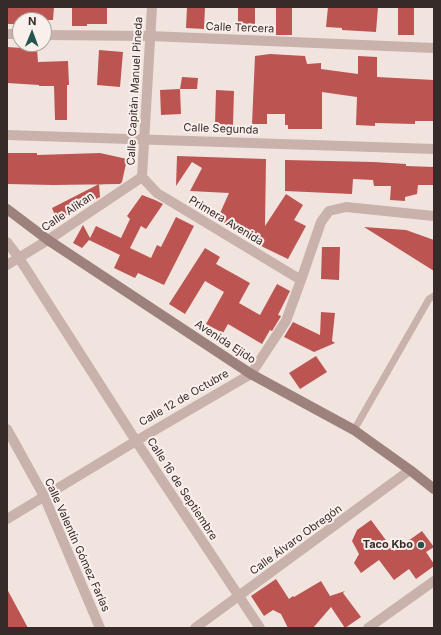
<!DOCTYPE html>
<meta charset="utf-8">
<style>
body{margin:0}
#map{position:relative;width:441px;height:635px;overflow:hidden;background:#f1e4df;font-family:Inter,sans-serif}
canvas{display:block}
.frame{position:absolute;inset:0;border:8px solid #372b2a;pointer-events:none}
.north{position:absolute;left:12px;top:12px;width:40px;height:40px;box-sizing:border-box;background:#f9efeb;border:1px solid #aba19e;border-radius:50%;rotate:1deg;font-size:11px;font-weight:700;line-height:16px;text-align:center;color:#372b2a}
.north::after{content:'';display:block;margin:auto;width:14px;height:18px;background:#23554d;clip-path:polygon(50% 0,100% 100%,50% 72%,0 100%)}
</style>
<div id="map">
<canvas width="441" height="635"></canvas>
<div class="frame"></div>
<div class="north">N</div>
</div>
<script>
const ctx = document.querySelector('canvas').getContext('2d');
ctx.lineJoin = 'round';
function paint(path, color) { ctx.fillStyle = color; ctx.fill(path, 'evenodd'); }
const poly = rows => new Path2D(rows.map(r => 'M' + r).join(''));
function stroke(path, color, width, dash) { ctx.strokeStyle = color; ctx.lineWidth = width; ctx.lineCap = dash ? 'butt' : 'round'; ctx.setLineDash(dash || []); ctx.stroke(path); }
function write(font, color, halo, rows, align = 'center') {
  ctx.font = font + ' Inter,sans-serif'; ctx.lineWidth = 4; ctx.setLineDash([]); ctx.textBaseline = 'middle'; ctx.strokeStyle = halo; ctx.fillStyle = color; for (const [text, x, y, turn = 0] of rows) {
    ctx.save(); ctx.translate(x, y); ctx.rotate((+turn || 0) * Math.PI / 180); ctx.textAlign = isNaN(turn) ? turn : align; if (halo) ctx.strokeText(text, 0, 0); ctx.fillText(text, 0, 0); ctx.restore();
  }
}
const building = poly([
 [7,7,54,7,53,20,20,20,20,24,7,24],
 [72,7,107,7,107,24,87,24,87,26,72,26],
 [187,7,205,7,204,29,186,28],
 [238,7,255,7,255,28,238,28],
 [276,7,292,7,292,35,276,35],
 [328,7,378,7,376,32,342,30,342,28,326,27],
 [398,7,414,7,414,35,398,35],
 [7,47,37,49,38,62,68,61,69,85,67,85,67,120,55,120,54,86,39,86,39,85,7,83],
 [99,50,123,52,120,87,97,85],
 [270,54,305,56,307,64,321,63,321,69,358,74,358,56,377,57,377,77,434,80,434,121,415,121,415,124,375,123,375,126,356,125,357,97,322,92,322,129,288,129,288,125,285,125,285,114,267,114,267,124,252,124,255,56],
 [182,77,198,78,197,89,180,89],
 [180,89,181,114,161,115,160,90],
 [216,90,234,91,233,125,215,124],
 [7,153,37,153,37,155,100,153,127,159,122,182,120,184,53,185,7,184],
 [177,156,266,159,265,226,286,194,303,205,294,220,306,226,288,259,261,246,264,240,217,220,229,193,190,191,202,168,192,162,176,186],
 [285,160,374,162,406,164,406,166,434,167,434,185,418,185,417,194,405,197,405,201,390,200,391,186,374,186,373,180,353,179,352,194,285,191],
 [99,184,100,197,57,220,52,208],
 [142,195,155,200,163,204,146,229,141,226,130,248,151,258,157,245,161,247,176,217,194,226,164,285,138,273,135,278,114,268,120,255,89,240,82,248,73,243,83,225,90,238,96,226,121,238,130,219,127,216],
 [364,227,406,230,434,240,434,271],
 [322,247,340,247,339,280,321,279],
 [205,248,220,257,216,264,250,283,239,303,260,315,277,284,290,291,278,315,281,316,280,318,272,331,270,330,262,344,228,324,223,333,206,324,224,292,205,281,185,314,169,304],
 [321,312,335,313,332,341,335,343,314,352,284,337,293,322,320,335],
 [316,356,327,372,300,389,289,373],
 [371,520,394,551,422,531,434,547,426,552,434,564,434,566,416,579,409,569,394,580,379,560,361,573,354,563,359,554,352,541,357,530],
 [276,579,289,599,293,596,294,597,321,581,330,596,345,591,343,593,361,617,345,628,331,607,313,628,288,628,281,614,273,610,264,616,251,596],
 [7,589,28,628,7,628]
]);
const lane = poly([
 [354,430,429,299,434,296]
]);
const street = poly([
 [7,34,20,34],
 [44,35,150,36,434,48],
 [7,135,434,149],
 [142,177,157,193,301,280],
 [142,177,152,7],
 [7,242,19,258,136,441,260,628],
 [7,265,48,240,142,177],
 [7,429,44,496,100,628],
 [7,519,136,441,251,374,286,321,301,280,321,222,329,211,346,207,434,216],
 [195,628,410,470],
 [368,628,434,581]
]);
const secondary = poly([
 [7,209,48,240,251,374,354,430,410,470,434,489]
]);
const markers = [
 [421,545,4,"#23554d"]
];
const streetNames = [
 ["Calle Tercera",240,28,2],
 ["Calle Capitán Manuel Pineda",135,91,-87],
 ["Calle Segunda",221,129,2],
 ["Calle Alikan",68,212,-34],
 ["Primera Avenida",226,221,31],
 ["Avenida Ejido",225,342,33],
 ["Calle 12 de Octubre",184,398,-30],
 ["Calle 16 de Septiembre",182,489,57],
 ["Calle Álvaro Obregón",296,540,-36],
 ["Calle Valentín Gómez Farías",77,545,66]
];
const poiNames = [
 ["Taco Kbo",413,545]
];
paint(building, '#bc5451');
stroke(lane, '#c8b2ab', 7);
stroke(street, '#c8b2ab', 10);
stroke(secondary, '#9c817d', 10);
for (const [x, y, r, color] of markers) { const dot = new Path2D(); dot.arc(x, y, r, 0, 2 * Math.PI); ctx.fillStyle = color; ctx.fill(dot); stroke(dot, '#f9efeb', 1.5); }
write('11px', '#372b2a', '#f9efeb', streetNames);
write('bold 11px', '#372b2a', '#f9efeb', poiNames, 'right');
</script>
